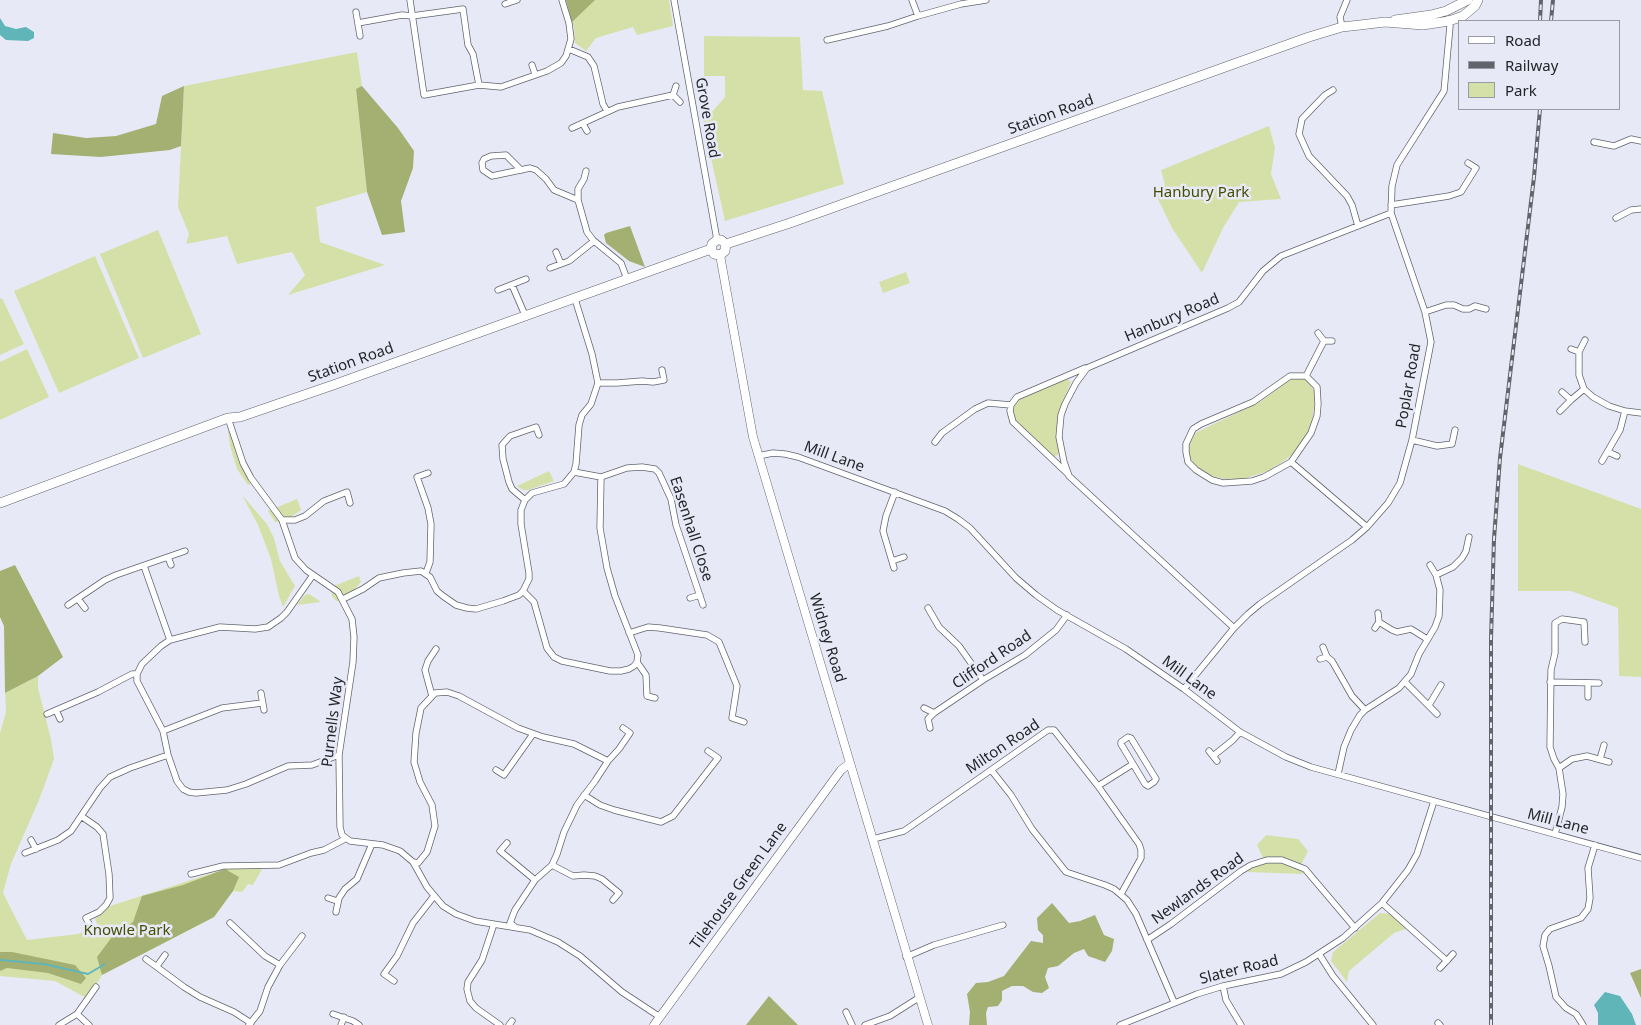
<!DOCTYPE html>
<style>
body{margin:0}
#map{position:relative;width:1641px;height:1025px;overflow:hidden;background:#e7eaf6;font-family:"Noto Sans",sans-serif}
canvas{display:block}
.legend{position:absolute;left:1458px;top:20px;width:162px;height:90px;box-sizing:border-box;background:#e7eaf6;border:1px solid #999ba4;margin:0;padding:6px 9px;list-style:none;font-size:15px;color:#24252a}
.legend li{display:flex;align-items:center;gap:10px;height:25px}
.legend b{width:25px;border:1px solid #999ba4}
</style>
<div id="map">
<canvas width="1641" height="1025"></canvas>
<ul class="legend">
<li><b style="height:6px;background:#fff"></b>Road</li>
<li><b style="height:6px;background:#62636b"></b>Railway</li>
<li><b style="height:14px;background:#d5e0a9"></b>Park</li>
</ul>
</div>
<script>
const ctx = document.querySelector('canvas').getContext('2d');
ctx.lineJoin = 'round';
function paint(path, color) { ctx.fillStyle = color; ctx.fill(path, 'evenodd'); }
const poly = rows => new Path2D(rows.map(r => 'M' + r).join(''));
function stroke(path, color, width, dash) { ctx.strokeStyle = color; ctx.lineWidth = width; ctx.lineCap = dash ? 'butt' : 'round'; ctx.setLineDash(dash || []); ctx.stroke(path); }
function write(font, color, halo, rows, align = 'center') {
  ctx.font = font + ' "Noto Sans",sans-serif'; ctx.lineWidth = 5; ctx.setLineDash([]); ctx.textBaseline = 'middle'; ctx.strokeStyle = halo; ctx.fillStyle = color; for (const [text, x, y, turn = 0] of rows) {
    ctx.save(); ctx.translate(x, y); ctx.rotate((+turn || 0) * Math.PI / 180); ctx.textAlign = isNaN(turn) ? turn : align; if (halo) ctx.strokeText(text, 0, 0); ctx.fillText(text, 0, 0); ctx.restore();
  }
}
const green = poly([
 [566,0,669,0,673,26,637,35,633,27,596,38,586,51,575,43,574,28],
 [704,36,800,37,803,90,822,91,844,184,725,221,703,122,725,97,725,76,704,76],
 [357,52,362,86,356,90,367,192,316,207,320,242,385,265,288,295,305,275,292,252,237,264,227,236,186,244,189,234,178,207,184,86],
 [1269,126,1275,148,1271,174,1281,199,1239,202,1223,228,1202,273,1172,228,1156,195,1165,185,1161,170],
 [158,230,201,334,143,358,100,254],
 [95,256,139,358,59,393,14,291],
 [906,272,910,283,883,293,879,282],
 [2,298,24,344,0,355,0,299],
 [27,349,49,397,0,420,0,362],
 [1297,378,1305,379,1310,384,1314,391,1314,406,1312,422,1306,437,1292,455,1269,471,1242,479,1225,479,1211,476,1203,472,1194,464,1188,454,1189,445,1195,433,1260,402,1289,380],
 [1067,379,1071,382,1061,406,1057,435,1059,454,1054,457,1016,423,1012,411,1013,405,1018,399],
 [231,428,255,482,248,485,237,469,230,446,228,431],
 [1518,464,1641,509,1641,677,1619,676,1618,608,1571,591,1518,591],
 [549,471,554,481,528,490,523,490,517,486],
 [242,495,267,524,274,538,280,561,295,586,283,607,279,596,271,559,258,525],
 [297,499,301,510,291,517,279,522,275,522,268,511],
 [359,576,361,582,348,597,342,601,336,601,332,596,331,590,334,590,334,586],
 [307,594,311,595,321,602,297,605,303,597],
 [38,676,38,688,51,739,54,759,39,800,11,864,3,893,27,940,78,934,98,926,95,919,110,906,225,869,262,869,253,885,248,884,242,892,233,891,214,917,102,975,88,999,55,981,0,976,0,733,6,712,5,693],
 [1266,835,1298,839,1308,851,1299,869,1304,873,1303,874,1248,872,1249,870,1265,862,1257,845],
 [1380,913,1391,914,1406,929,1394,933,1349,971,1347,982,1331,961,1333,952]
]);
const forest = poly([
 [566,0,595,0,572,22],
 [184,86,181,146,170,150,101,157,51,154,53,133,86,138,116,136,156,124,162,96],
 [362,86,398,128,414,151,413,168,401,201,405,232,382,235,367,192,356,89],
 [630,226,645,267,629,261,606,243,604,235,606,233],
 [15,565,63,657,38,676,5,693,4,626,0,617,0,571],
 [225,869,239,877,233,891,214,917,102,975,97,957,112,937,133,922,142,896,183,885],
 [1052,903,1069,923,1080,921,1095,915,1104,935,1114,939,1112,951,1105,962,1088,956,1084,949,1074,953,1058,966,1048,968,1045,977,1049,988,1042,993,1033,992,1023,986,1012,986,1002,991,1002,1000,998,1006,988,1007,986,1013,987,1025,969,1025,970,1012,967,994,976,983,988,982,1004,976,1031,941,1043,943,1043,935,1038,930,1037,918],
 [0,952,12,952,75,965,86,978,81,984,48,973,7,968,0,971],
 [1641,969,1641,998,1630,973],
 [769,996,798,1025,746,1025]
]);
const water = poly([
 [0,18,5,26,16,29,26,27,34,32,34,38,28,41,6,40,0,35],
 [1605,992,1620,996,1632,1014,1636,1025,1598,1025,1598,1013,1594,1005]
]);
const stream = poly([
 [0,960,44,964,88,974,105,964]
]);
const minor = poly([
 [410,0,424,95,479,85,501,87,547,71,561,63,566,56,571,39,569,23,562,0],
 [674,0,717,240],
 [912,0,918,16,961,4,986,0],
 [505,4,517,0],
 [356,12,360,36],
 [358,23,402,15,412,16,463,9,468,45,473,54,479,85],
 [1342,27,1340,17,1347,0],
 [827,40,888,26,918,16],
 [569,49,588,57,594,66,603,104,607,111],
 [532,65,535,74],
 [676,86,673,95,680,102],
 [1333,90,1325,95,1302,119,1299,134,1309,156,1347,196,1352,205,1358,226],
 [583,124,587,131],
 [572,128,618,107,673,95],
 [1594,142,1614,146,1631,139,1641,141],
 [521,170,506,155,491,156,484,159,482,163,483,170,492,176,530,168,536,170,546,179,554,190,578,200],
 [586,171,584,179,578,189,578,200,587,232,593,240,621,263,627,279],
 [1391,205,1449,196,1461,192,1476,168,1468,163],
 [1616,218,1631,210,1641,209],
 [556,252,561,264],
 [550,268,569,261,594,241],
 [512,285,525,315],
 [498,290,526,279],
 [1425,312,1446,305,1454,305,1463,309,1469,309,1475,306,1486,309],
 [1318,333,1324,341,1332,341],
 [1571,349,1579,352,1579,375,1584,389,1593,397,1609,406,1625,411,1641,413],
 [1579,352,1585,340],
 [1306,376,1324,341],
 [598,383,617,383,642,381,653,382,664,380,662,370],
 [1562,392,1571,400],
 [1560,411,1571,400,1584,389],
 [228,418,243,463,251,478,282,520,295,558,306,570,338,592,352,619,354,637,353,662,339,755,340,827,342,835,350,841,383,845,400,851,413,862,427,887,443,906,456,914,475,921,530,930,558,942,580,956,622,992,660,1017],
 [1412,440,1437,446,1452,444,1455,430],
 [935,442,942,433,975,409,988,403,1011,405],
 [1608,452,1617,456],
 [758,456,773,453,785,454,798,457,945,511,958,519,970,528,1016,578,1036,595,1057,610,1126,649,1184,689,1240,732,1286,757,1311,767,1641,858],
 [1602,461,1620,430,1625,411],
 [1291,462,1311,433,1317,416,1318,404,1317,387,1306,376,1290,376,1253,402,1201,424,1193,429,1186,444,1186,452,1188,462,1196,470,1212,480,1223,483,1252,481,1264,477,1291,462,1367,527],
 [574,472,601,477,600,528,607,568,615,596,638,655,637,662,646,675,647,696,655,698],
 [1068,474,1013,422,1010,411,1011,405,1017,397,1085,368],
 [601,477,627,468,642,467,655,469,659,473,671,499,676,525,703,605],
 [525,500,512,489,509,482,503,459,502,445,510,436,536,427,539,435],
 [282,520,295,520,305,516,324,501,347,492,350,503],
 [168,557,171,565],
 [892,561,904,557],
 [1430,565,1436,575],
 [144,566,170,640],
 [894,568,883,531,886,516,895,492],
 [426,573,430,562,431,524,428,508,417,477,428,473],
 [313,575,287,612,281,618,268,627,255,629,220,627,170,640,161,646,142,664,137,674,137,681,163,731,168,755,177,781,183,789,189,792,196,793,227,790,246,784,288,766,312,765,339,755],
 [523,591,534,602,547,648,554,657,562,661,610,671,621,671,629,669,634,666,637,662],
 [690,598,700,595],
 [78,599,85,608],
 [343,599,363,589,379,578,403,573,421,571,430,577,437,591,443,596,456,605,467,608,476,609,503,601,519,595,523,591,529,579,529,573,521,524,521,510,525,500,532,493,564,484,574,472,576,464,579,425,582,415,591,404,598,383,592,354,575,299],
 [68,605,105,580,116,575,185,551],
 [928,608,939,627,959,646,983,680],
 [1379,622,1392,630,1397,632,1411,629,1427,639],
 [1234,628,1069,476,1064,462,1059,437,1061,415,1065,404,1076,383,1087,368,1228,308,1239,302,1263,271,1281,256,1391,213],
 [1375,628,1379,622,1378,613],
 [629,633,648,627,660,628,707,635,719,642,737,686,732,718,744,722],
 [1323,647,1327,657],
 [1320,659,1327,657,1332,661,1352,696,1365,710],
 [1405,682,1437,714],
 [1550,682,1599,683],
 [1588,684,1588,697],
 [1184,689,1234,628,1248,614,1260,604,1352,540,1367,527,1388,503,1400,483,1412,440,1431,342,1425,312,1391,213,1392,186,1397,165,1402,157,1444,91,1450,26,1448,19],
 [261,693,264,710],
 [432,696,425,670,428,661,436,649],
 [1429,705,1441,685],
 [924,708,934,713,983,680,1025,655,1056,630,1067,615],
 [56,710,60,719],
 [47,714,98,692,132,674,137,674],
 [930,728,928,719,934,713],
 [163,731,222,708,262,703],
 [1209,751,1217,761],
 [1213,756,1233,740,1240,732],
 [1600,759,1604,745],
 [608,761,619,749,630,733,623,728],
 [1559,768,1572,759,1587,756,1609,762],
 [496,770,504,775,533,734],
 [992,771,1011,795,1032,829,1066,872,1105,885,1114,889,1127,900,1136,914,1174,1002],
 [1338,774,1344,747,1351,730,1360,715,1365,710,1399,688,1411,674,1419,654,1435,627,1439,616,1440,590,1436,575,1453,567,1462,558,1466,551,1469,537],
 [1098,786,1133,764,1121,744,1121,742,1128,737,1131,738,1156,779,1154,782,1148,786,1145,784,1133,764],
 [584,795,600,805,614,810,661,822,673,816,718,758,708,751],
 [81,816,97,827,103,834,109,874,110,898,106,905,99,912,86,918,91,928],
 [1555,834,1562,807,1563,794,1559,768,1554,759,1550,747,1551,670,1555,653,1555,623,1562,619,1584,622,1585,642],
 [873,839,904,831,1048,730,1054,730,1098,786,1139,844,1141,850,1141,858,1121,894],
 [31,840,36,849],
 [507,843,500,851,535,880],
 [25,853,58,840,71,831,100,788,110,777,130,768,168,755],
 [413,862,418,863,427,852,435,826,432,805,420,782,414,762,416,733,421,708,435,693,447,692,459,696,518,728,543,737,574,744,608,761,595,781,577,805,564,832,557,854,552,865,535,880,515,910,510,923,514,926],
 [552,865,573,876,584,875,595,876,602,879,619,893,613,900],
 [191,874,223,866,279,865,311,853,324,850,345,839],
 [328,898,337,901],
 [1382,903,1447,961],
 [336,912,339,898,345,889,357,879,372,844],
 [230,923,265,956,280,965],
 [494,924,482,960,468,982,467,989,470,1001,476,1008,500,1025],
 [1147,940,1171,924,1241,871,1251,865,1267,860,1282,860,1305,869,1355,928],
 [1319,954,1333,976,1373,1025],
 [906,957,934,945,1003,925],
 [146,959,184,987,200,997,234,1012,251,1023],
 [157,966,165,955],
 [1440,968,1453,954],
 [394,981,384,974,397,956,413,923,434,896],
 [1223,986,1226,1000,1241,1025],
 [846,1012,852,1025],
 [77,1014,89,1025],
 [333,1014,353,1021,359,1025],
 [1438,1023,1440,1025],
 [59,1025,77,1014,96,987],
 [249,1025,260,1011,268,987,280,965,302,936],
 [341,1025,344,1017],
 [509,1025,512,1021],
 [865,1025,890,1016,920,997],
 [1120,1025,1197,994,1223,986,1281,974,1306,962,1343,938,1382,903,1408,870,1417,854,1434,801],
 [1583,1025,1576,1014,1566,1008,1556,997,1549,966,1543,946,1545,935,1550,929,1581,918,1588,909,1590,898,1588,868,1595,845]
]);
const tertiary = poly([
 [720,255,753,437,928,1025],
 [654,1025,841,770,849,764]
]);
const secondary = poly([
 [1395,20,1431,15,1446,11,1468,0],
 [726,244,790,223,1309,37,1342,27,1360,25,1385,22,1423,25,1449,21,1463,16,1475,6,1478,0],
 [711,249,714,254,720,255,725,251,726,244],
 [711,249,712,244,717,240,721,240,726,244],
 [0,503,228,418,240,417,336,384,711,249]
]);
const rail = poly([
 [1540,21,1541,0],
 [1551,21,1553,0],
 [1491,1025,1491,639,1494,539,1500,458,1534,177,1540,109]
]);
const streetNames = [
 ["Station Road",1051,115,-20],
 ["Grove Road",707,118,80],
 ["Hanbury Road",1172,318,-23],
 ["Station Road",351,363,-20],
 ["Poplar Road",1409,386,-80],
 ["Mill Lane",834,457,20],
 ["Easenhall Close",691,529,72],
 ["Widney Road",827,638,73],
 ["Clifford Road",992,660,-34],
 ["Mill Lane",1189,678,36],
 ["Purnells Way",333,722,-83],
 ["Milton Road",1003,747,-34],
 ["Mill Lane",1558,822,15],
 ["Tilehouse Green Lane",739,886,-54],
 ["Newlands Road",1198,889,-36],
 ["Slater Road",1239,970,-14]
];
const parkNames = [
 ["Hanbury Park",1201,193],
 ["Knowle Park",127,931]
];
paint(green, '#d5e0a9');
paint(forest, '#a4af72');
paint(water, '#60b5b9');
stroke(stream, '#60b5b9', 2);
stroke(minor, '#61646e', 7);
stroke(tertiary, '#61646e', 9);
stroke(secondary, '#61646e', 10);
stroke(minor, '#fff', 5.5);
stroke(tertiary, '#fff', 8);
stroke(secondary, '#fff', 9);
stroke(rail, '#62636b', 4);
stroke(rail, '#e7eaf6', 2, [5.5]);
write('15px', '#24252a', '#e7eaf6', streetNames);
write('15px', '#444d02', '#e7eaf6', parkNames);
</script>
